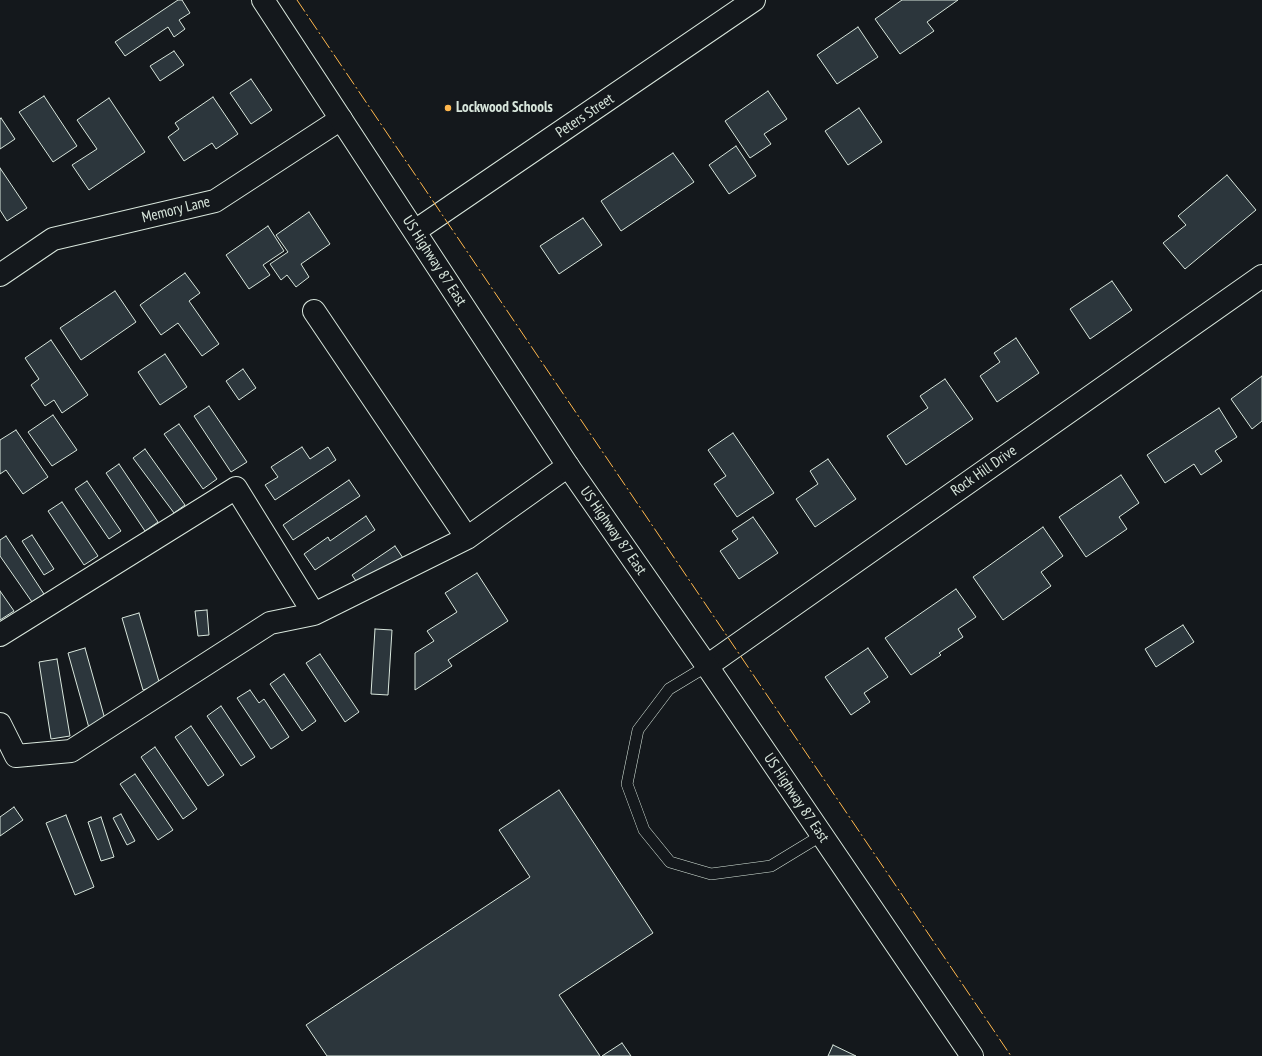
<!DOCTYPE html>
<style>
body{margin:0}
canvas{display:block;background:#14181c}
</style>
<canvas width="1262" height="1056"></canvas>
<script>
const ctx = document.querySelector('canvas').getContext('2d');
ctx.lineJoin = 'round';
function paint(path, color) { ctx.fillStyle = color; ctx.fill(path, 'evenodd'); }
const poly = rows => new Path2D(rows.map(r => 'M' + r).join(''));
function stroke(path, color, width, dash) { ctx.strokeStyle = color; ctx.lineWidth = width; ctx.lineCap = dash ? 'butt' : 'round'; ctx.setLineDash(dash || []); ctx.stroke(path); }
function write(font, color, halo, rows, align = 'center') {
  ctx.font = font + ' "PT Sans Narrow",sans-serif'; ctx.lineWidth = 3; ctx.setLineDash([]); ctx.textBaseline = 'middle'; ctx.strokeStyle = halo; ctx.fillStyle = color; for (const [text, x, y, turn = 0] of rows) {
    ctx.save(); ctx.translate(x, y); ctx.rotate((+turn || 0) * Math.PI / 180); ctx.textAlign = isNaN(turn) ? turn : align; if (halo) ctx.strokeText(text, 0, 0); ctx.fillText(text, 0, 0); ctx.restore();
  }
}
const building = poly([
 [178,0,182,0,190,13,179,20,185,29,174,37,168,27,125,56,115,42,178,0],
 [902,0,958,0,927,22,934,31,900,54,875,19,902,0],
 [858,27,878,57,837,84,817,55,858,27],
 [174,51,184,65,160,81,150,66,174,51],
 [251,79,272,110,251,124,230,93,251,79],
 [768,91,787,119,764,134,771,144,750,158,725,121,768,91],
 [44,96,77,146,53,162,19,112,44,96],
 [213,97,238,134,216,149,212,143,184,161,168,137,179,129,175,123,213,97],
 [109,98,145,152,89,190,72,165,97,149,77,120,109,98],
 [859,108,882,142,848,165,825,131,859,108],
 [1,118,15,139,0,149,0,119,1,118],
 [736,146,756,176,729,194,709,165,736,146],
 [673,153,694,182,621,231,601,201,673,153],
 [0,168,27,208,7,221,0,210,0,168],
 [1227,175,1256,210,1185,269,1163,243,1186,225,1178,216,1227,175],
 [309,212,330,244,301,264,309,277,296,287,287,275,281,280,270,264,288,252,276,235,309,212],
 [583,218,602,245,559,274,540,246,583,218],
 [268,226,284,251,263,265,270,275,249,289,226,255,268,226],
 [185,273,200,293,189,301,219,344,202,356,178,323,161,335,140,305,185,273],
 [1112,281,1132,310,1090,339,1070,309,1112,281],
 [115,291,136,322,81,360,60,328,115,291],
 [1016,338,1039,373,997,402,980,376,1000,362,994,353,1016,338],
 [51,340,88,395,62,413,54,400,45,406,31,385,39,379,25,358,51,340],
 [165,354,187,387,160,405,138,372,165,354],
 [243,369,256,388,239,400,226,381,243,369],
 [1262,376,1262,421,1252,429,1231,399,1262,376],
 [945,379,973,419,906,465,887,436,928,408,920,396,945,379],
 [209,406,247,462,231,472,194,416,209,406],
 [1219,408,1237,437,1215,451,1222,461,1201,475,1194,464,1165,483,1147,455,1219,408],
 [53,415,77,450,52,466,28,432,53,415],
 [179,424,217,479,203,489,164,434,179,424],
 [16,430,48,477,23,494,6,470,0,474,0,440,16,430],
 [733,433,774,493,737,517,714,484,726,476,708,450,733,433],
 [302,447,310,459,328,447,336,460,275,500,265,485,278,477,271,467,302,447],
 [145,449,185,505,174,513,133,458,145,449],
 [828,459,856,499,815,527,796,499,818,484,810,471,828,459],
 [119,464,158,522,145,531,106,473,119,464],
 [1121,475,1139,503,1119,517,1127,529,1086,557,1059,517,1121,475],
 [349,480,360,496,293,540,283,525,349,480],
 [87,481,121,531,109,539,75,489,87,481],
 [62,502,98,556,84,565,48,511,62,502],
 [366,516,375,530,315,570,304,554,328,537,330,541,366,516],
 [753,517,778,553,739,579,720,551,738,539,732,531,753,517],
 [1043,527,1063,556,1041,572,1051,586,1003,620,973,577,1043,527],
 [32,535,54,569,44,575,22,541,32,535],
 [6,536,44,594,32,602,0,556,0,540,6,536],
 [395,546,403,558,360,587,352,575,395,546],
 [477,573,508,621,448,660,452,666,415,690,415,653,434,641,427,631,457,612,445,593,477,573],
 [956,589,976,617,958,629,963,637,939,653,941,655,911,675,885,638,956,589],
 [0,591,14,611,0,620,0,591],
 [207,610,209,635,198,636,195,611,207,610],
 [139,613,160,685,143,690,122,618,139,613],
 [1183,625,1194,642,1156,667,1145,649,1183,625],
 [375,629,392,630,388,695,371,694,375,629],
 [85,648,106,723,89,728,68,653,85,648],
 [868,648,888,677,864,693,870,702,851,715,825,677,868,648],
 [320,654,359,712,345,722,306,663,320,654],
 [57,659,70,736,51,739,39,662,57,659],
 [284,674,316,721,302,731,270,684,284,674],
 [250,690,259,703,264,699,289,737,271,749,237,698,250,690],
 [221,706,255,757,241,766,207,716,221,706],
 [191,726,224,775,208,786,175,737,191,726],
 [155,747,197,809,183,819,141,757,155,747],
 [135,774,173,830,158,840,120,784,135,774],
 [559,790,653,933,559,995,600,1056,327,1056,306,1025,530,877,499,830,559,790],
 [14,807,23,820,0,836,0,817,14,807],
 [121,814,135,841,127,845,113,818,121,814],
 [66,815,94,887,75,895,46,823,66,815],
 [101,817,114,857,101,861,88,822,101,817],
 [622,1043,631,1056,602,1056,622,1043],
 [833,1045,856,1056,828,1056,833,1045]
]);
const service = poly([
 [707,666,669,689,638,730,627,784,644,830,670,862,711,874,771,866,822,835]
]);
const minor = poly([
 [415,231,754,0],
 [0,275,53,239,215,201,341,119],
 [314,311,467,538],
 [0,635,236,488,314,614],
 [707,666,1262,276],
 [0,724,16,756,71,751,270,623,314,614,467,538,568,466]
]);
const tertiary = poly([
 [263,0,568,466,707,666,972,1056]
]);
const power = poly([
 [297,0,1011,1056]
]);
const markers = [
 [448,108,4,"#ffb74d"]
];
const poiNames = [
 ["Lockwood Schools",456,108]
];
const streetNames = [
 ["Peters Street",585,116,-34],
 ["Memory Lane",176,210,-14],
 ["US Highway 87 East",434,261,57],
 ["Rock Hill Drive",984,471,-35],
 ["US Highway 87 East",613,531,55],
 ["US Highway 87 East",796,798,56]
];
paint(building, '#2c363c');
stroke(building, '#d8e6dc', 1);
stroke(service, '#d8e6dc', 12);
stroke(minor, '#d8e6dc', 24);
stroke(tertiary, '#d8e6dc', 24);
stroke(service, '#14181c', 11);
stroke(minor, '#14181c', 22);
stroke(tertiary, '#14181c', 22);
stroke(power, '#ffb74d', 1, [14, 3, 2, 3]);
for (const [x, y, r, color] of markers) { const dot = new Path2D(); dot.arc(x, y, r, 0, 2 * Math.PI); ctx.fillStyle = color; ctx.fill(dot); stroke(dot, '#14181c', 1.5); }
write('bold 15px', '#d8e6dc', '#14181c', poiNames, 'left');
write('15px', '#d8e6dc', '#14181c', streetNames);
</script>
